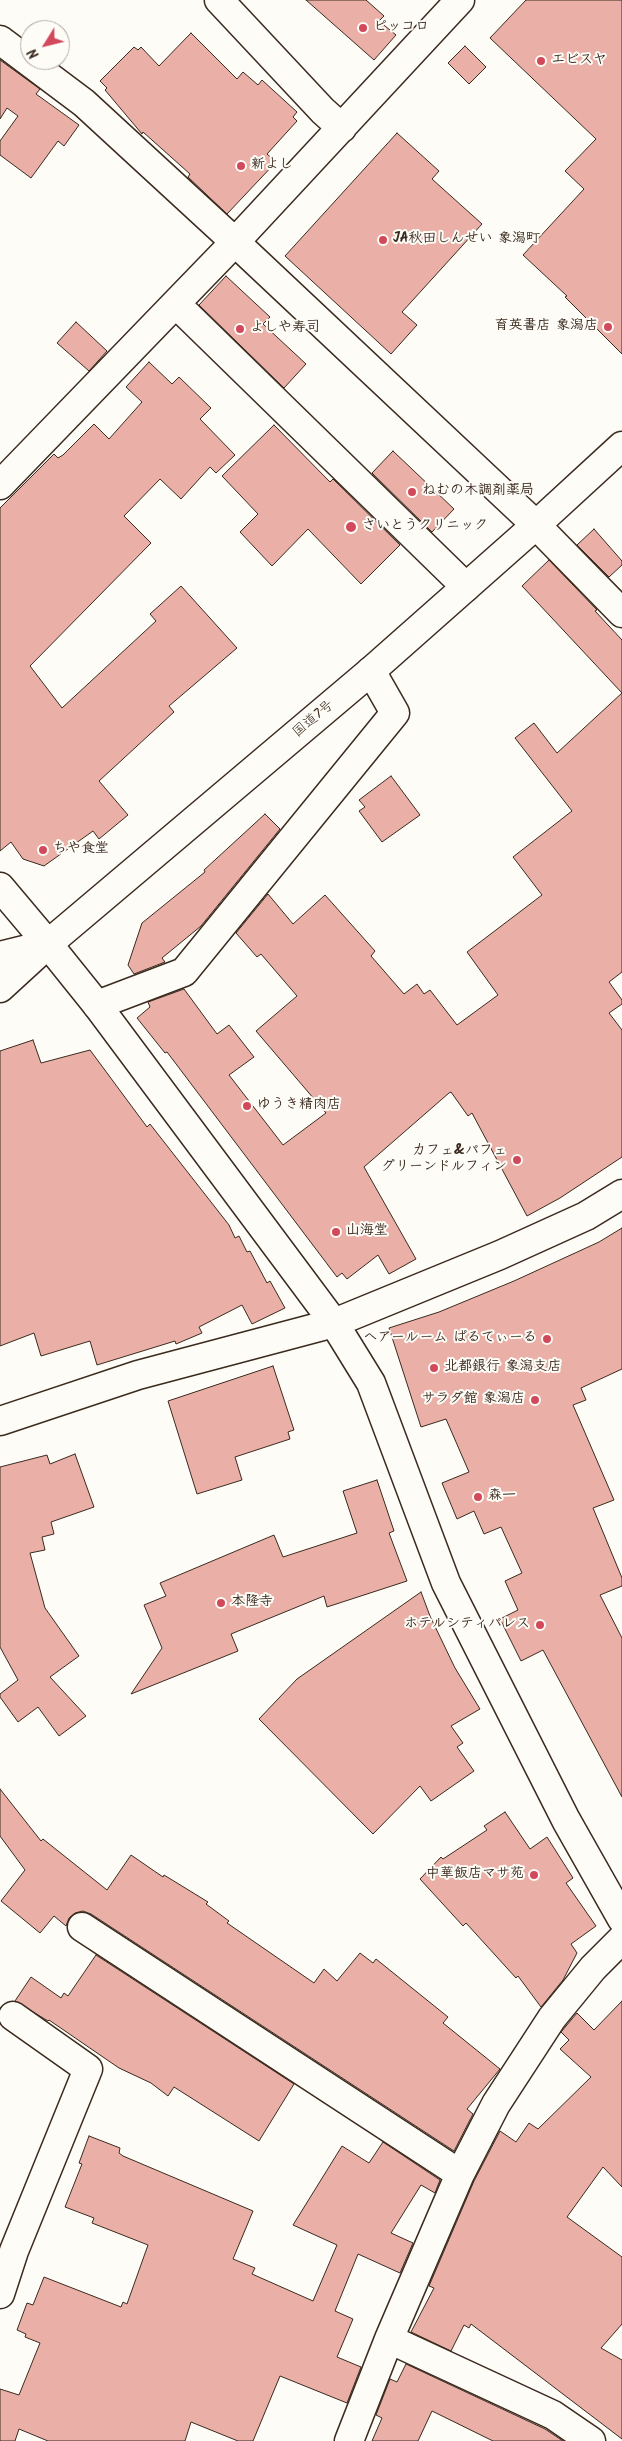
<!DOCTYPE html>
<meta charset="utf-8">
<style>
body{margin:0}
#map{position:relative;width:622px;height:2441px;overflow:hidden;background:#fdfcf7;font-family:Kalam,sans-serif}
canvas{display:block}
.north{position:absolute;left:20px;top:20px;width:50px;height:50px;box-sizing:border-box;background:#fdfcf7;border:1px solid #afa8a0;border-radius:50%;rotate:234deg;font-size:14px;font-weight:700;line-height:20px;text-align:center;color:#3b2a1e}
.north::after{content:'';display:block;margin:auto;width:18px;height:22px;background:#d1495b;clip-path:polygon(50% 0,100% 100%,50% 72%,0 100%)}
</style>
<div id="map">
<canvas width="622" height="2441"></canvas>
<div class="north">N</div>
</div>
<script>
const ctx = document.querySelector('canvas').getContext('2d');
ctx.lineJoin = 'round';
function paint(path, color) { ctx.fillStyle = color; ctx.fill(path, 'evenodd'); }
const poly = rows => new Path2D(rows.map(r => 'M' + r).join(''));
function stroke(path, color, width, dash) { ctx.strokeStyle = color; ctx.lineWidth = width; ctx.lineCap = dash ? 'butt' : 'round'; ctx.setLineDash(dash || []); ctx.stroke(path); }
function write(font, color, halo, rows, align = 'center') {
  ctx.font = font + ' Kalam,"Klee One",sans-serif'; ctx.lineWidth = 4; ctx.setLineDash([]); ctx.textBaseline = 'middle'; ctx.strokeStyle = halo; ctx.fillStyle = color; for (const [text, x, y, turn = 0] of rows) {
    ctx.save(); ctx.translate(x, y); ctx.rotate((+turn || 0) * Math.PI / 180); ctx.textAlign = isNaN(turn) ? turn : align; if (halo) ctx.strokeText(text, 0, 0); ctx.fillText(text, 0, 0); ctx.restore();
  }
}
const building = poly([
 [306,0,366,0,384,16,379,21,396,35,374,60,306,0],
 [526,0,622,0,622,354,565,297,567,296,523,255,584,189,565,171,596,139,490,38,526,0],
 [191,33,237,79,243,72,258,85,262,80,297,112,293,117,297,121,267,154,276,162,227,214,188,177,190,174,143,132,142,134,105,90,107,88,100,81,134,47,138,50,141,47,159,66,191,33],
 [465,46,486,67,469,84,448,63,465,46],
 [0,60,40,89,36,94,79,125,64,146,58,141,31,178,0,155,0,141,18,116,7,108,0,119,0,60],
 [397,133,439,171,432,179,482,224,402,312,417,325,391,354,285,256,397,133],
 [226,276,270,317,263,324,306,364,284,388,199,305,226,276],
 [76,322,107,351,89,371,57,343,76,322],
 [149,362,172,384,179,377,211,408,200,419,235,455,216,473,210,467,181,499,160,479,124,516,151,543,30,666,62,708,156,621,150,614,181,586,237,648,169,706,174,712,99,781,128,815,99,839,93,831,44,866,23,859,11,842,0,851,0,508,54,454,58,458,63,455,94,424,109,439,142,402,126,387,149,362],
 [274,425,330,482,333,479,400,545,361,584,308,529,272,566,240,532,258,514,222,476,274,425],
 [393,451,454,509,432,532,372,473,393,451],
 [594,529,622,561,622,565,609,577,577,545,594,529],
 [549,560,597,610,595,611,622,640,622,693,522,586,549,560],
 [622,693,622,972,609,982,622,1000,622,1004,609,1013,622,1030,622,1157,560,1198,527,1216,472,1113,468,1116,451,1092,449,1093,364,1167,416,1259,389,1274,378,1255,347,1279,342,1273,337,1277,167,1052,165,1053,137,1018,150,1007,148,1002,184,989,217,1034,229,1025,254,1057,229,1075,283,1145,326,1113,256,1031,297,996,261,954,257,957,236,933,268,894,293,924,325,895,375,951,371,956,404,994,417,984,424,994,430,990,457,1025,498,995,467,952,542,895,513,857,572,811,515,738,534,723,557,753,622,693],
 [391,776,420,815,382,842,359,811,365,807,359,800,391,776],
 [265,814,280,829,201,926,162,958,165,962,134,974,128,965,142,923,205,872,204,870,265,814],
 [33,1040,41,1063,90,1050,147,1127,150,1124,229,1225,235,1238,239,1236,247,1252,250,1251,267,1283,270,1281,285,1308,252,1324,242,1305,199,1327,202,1333,176,1344,175,1341,97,1365,90,1341,41,1356,34,1333,0,1346,0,1051,33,1040],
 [622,1228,622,1369,581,1388,586,1400,573,1405,614,1500,593,1508,622,1578,622,1586,600,1595,622,1638,622,1797,543,1650,521,1661,500,1619,518,1610,505,1581,522,1573,501,1527,484,1534,474,1511,457,1519,442,1483,469,1472,446,1419,421,1427,389,1328,439,1312,514,1281,599,1242,622,1228],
 [273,1366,294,1430,288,1432,290,1439,235,1457,242,1480,197,1494,168,1401,273,1366],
 [75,1454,94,1507,51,1522,54,1534,42,1537,45,1550,30,1553,45,1608,79,1656,50,1677,86,1716,59,1736,38,1707,18,1722,0,1697,0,1694,18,1680,0,1647,0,1467,47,1455,50,1464,75,1454],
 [377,1480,394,1531,389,1533,407,1581,327,1607,324,1596,231,1634,238,1651,131,1694,162,1648,144,1605,166,1596,160,1583,274,1535,283,1557,357,1533,343,1491,377,1480],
 [421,1592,430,1616,455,1668,480,1709,451,1726,463,1743,457,1747,474,1771,431,1801,420,1786,373,1834,259,1719,297,1679,421,1592],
 [0,1789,41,1841,43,1839,107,1890,131,1855,163,1877,164,1875,208,1902,206,1904,229,1921,227,1923,314,1983,324,1969,337,1981,360,1953,373,1963,376,1959,448,2017,443,2023,500,2069,467,2109,473,2114,454,2151,91,1914,83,1911,75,1913,69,1918,66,1926,54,1916,40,1933,1,1901,25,1870,0,1836,0,1789],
 [505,1812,530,1849,547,1837,573,1878,566,1883,596,1926,571,1944,577,1953,563,1980,541,2007,518,1976,516,1978,466,1923,463,1926,420,1879,441,1857,443,1859,487,1830,484,1826,505,1812],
 [96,1955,294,2084,259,2141,174,2087,168,2096,151,2083,119,2068,49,2020,48,2021,15,2001,31,1977,61,1998,64,1993,68,1996,96,1955],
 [622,2001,622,2187,603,2167,567,2217,622,2257,622,2324,601,2348,622,2360,622,2439,471,2324,469,2328,464,2325,451,2351,411,2332,434,2288,429,2286,474,2181,500,2131,516,2142,529,2123,538,2129,591,2077,560,2049,569,2040,561,2032,577,2013,594,2030,622,2001],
 [89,2136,120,2148,119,2153,123,2156,253,2211,233,2259,255,2268,252,2274,313,2301,337,2245,293,2225,342,2146,369,2163,383,2142,440,2180,435,2193,421,2185,391,2233,413,2243,400,2273,358,2254,335,2311,353,2319,337,2357,361,2367,347,2403,280,2376,253,2441,238,2441,191,2422,185,2441,48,2441,19,2429,15,2441,0,2441,0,2389,19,2395,40,2343,25,2337,26,2334,17,2330,27,2303,33,2305,44,2277,121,2307,123,2302,127,2304,148,2245,92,2223,94,2218,65,2207,82,2164,79,2163,89,2136],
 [406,2364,545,2429,563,2441,493,2441,432,2411,418,2441,372,2441,382,2418,376,2415,390,2379,397,2382,406,2364]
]);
const minor = poly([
 [219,0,323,111,342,128],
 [0,40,84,103,235,242,536,525,622,613],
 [176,304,466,587],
 [0,485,235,242,460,0],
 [0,956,48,944],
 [97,1005,184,972,395,713,371,671],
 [82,1927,460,2174],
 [0,2294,14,2251,88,2069,13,2016],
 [389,2339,553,2415,591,2441],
 [349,2441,389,2339,460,2174,496,2104,552,2018,593,1968,622,1939]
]);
const tertiary = poly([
 [48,944,97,1005,334,1323,371,1383,446,1583,566,1820,622,1919],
 [0,1421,138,1375,334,1323,500,1255,586,1216,622,1194]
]);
const secondary = poly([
 [0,887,48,944]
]);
const trunk = poly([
 [0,988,48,944,371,671,536,525,622,446]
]);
const markers = [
 [363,28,5,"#d1495b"],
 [541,61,5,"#d1495b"],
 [241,166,5,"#d1495b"],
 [383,240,5,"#d1495b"],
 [608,327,5,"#d1495b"],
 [240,329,5,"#d1495b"],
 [412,492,5,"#d1495b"],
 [351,527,6,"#d1495b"],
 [43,850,5,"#d1495b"],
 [247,1106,5,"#d1495b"],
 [517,1160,5,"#d1495b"],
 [336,1232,5,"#d1495b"],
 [547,1339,5,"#d1495b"],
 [434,1368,5,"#d1495b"],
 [535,1400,5,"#d1495b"],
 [478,1497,5,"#d1495b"],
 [221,1603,5,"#d1495b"],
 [540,1625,5,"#d1495b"],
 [534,1875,5,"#d1495b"]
];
const poiNames = [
 ["ピッコロ",373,28],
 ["エビスヤ",551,61],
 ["新よし",251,166],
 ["JA秋田しんせい 象潟町",393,240],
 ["育英書店 象潟店",598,327,"right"],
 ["よしや寿司",250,329],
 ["ねむの木調剤薬局",422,492],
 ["さいとうクリニック",362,527],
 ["ちや食堂",53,850],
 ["ゆうき精肉店",257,1106],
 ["カフェ&パフェ",507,1152,"right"],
 ["グリーンドルフィン",507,1168,"right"],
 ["山海堂",346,1232],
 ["ヘアールーム ぱるてぃーる",537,1339,"right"],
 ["北都銀行 象潟支店",444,1368],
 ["サラダ館 象潟店",525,1400,"right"],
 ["森一",488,1497],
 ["本隆寺",231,1603],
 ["ホテルシティパレス",530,1625,"right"],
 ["中華飯店マサ苑",524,1875,"right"]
];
const streetNames = [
 ["国道7号",314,720,-40]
];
paint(building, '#eab0a7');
stroke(building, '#3b2a1e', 1);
stroke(minor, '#3b2a1e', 31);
stroke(tertiary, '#3b2a1e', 31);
stroke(secondary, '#3b2a1e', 31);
stroke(trunk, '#3b2a1e', 31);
stroke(minor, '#fdfcf7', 28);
stroke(tertiary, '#fdfcf7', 28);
stroke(secondary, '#fdfcf7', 28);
stroke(trunk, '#fdfcf7', 28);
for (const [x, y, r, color] of markers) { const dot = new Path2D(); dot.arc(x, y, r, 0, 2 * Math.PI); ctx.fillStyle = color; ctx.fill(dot); stroke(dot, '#fdfcf7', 2); }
write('bold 14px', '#3b2a1e', '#fdfcf7', poiNames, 'left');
write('14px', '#3b2a1e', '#fdfcf7', streetNames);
</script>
